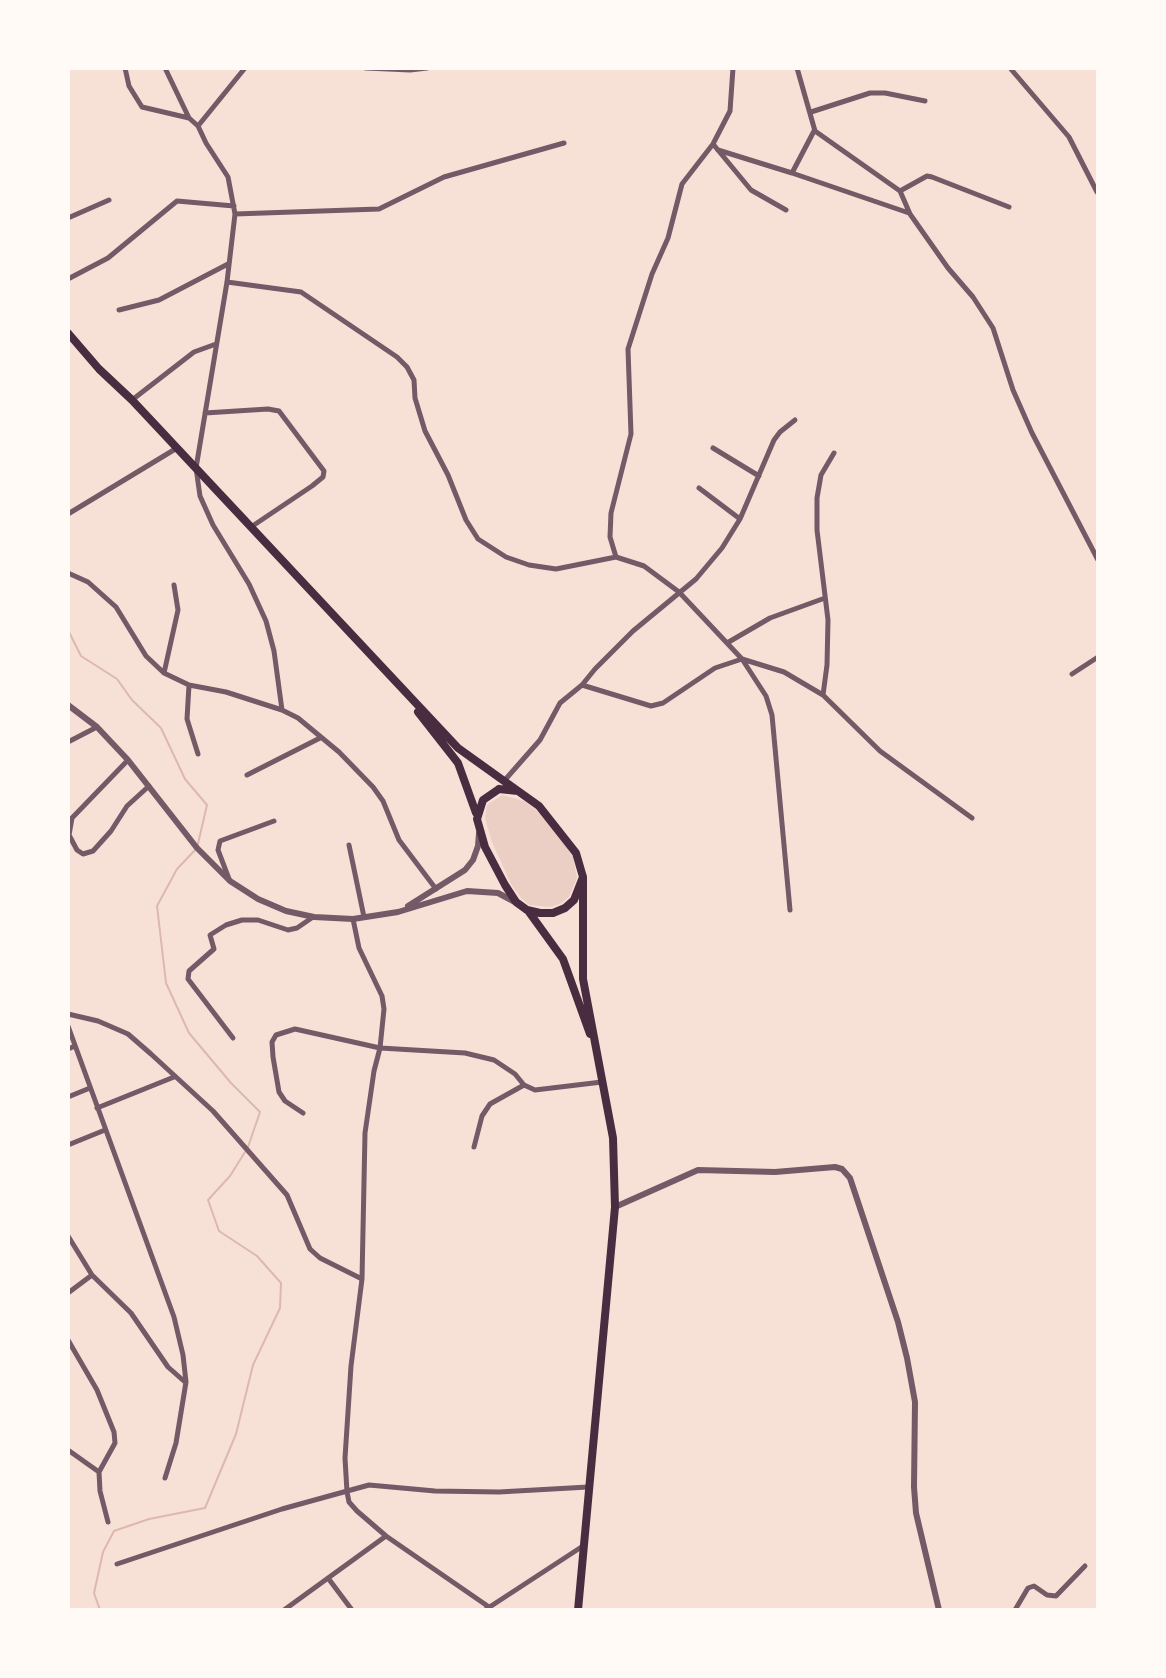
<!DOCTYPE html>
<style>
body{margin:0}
#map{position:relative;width:1166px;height:1678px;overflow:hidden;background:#f7e1d7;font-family:"IBM Plex Sans",sans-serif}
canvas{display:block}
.frame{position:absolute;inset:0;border:70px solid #fffaf5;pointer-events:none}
</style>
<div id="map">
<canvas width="1166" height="1678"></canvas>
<div class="frame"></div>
</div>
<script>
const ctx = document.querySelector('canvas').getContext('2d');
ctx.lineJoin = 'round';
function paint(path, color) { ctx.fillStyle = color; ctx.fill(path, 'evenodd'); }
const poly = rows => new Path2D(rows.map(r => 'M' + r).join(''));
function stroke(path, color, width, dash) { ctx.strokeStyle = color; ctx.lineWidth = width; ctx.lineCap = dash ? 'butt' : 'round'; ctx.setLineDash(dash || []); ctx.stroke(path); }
const green = poly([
 [502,795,524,801,535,809,555,831,573,857,577,878,569,897,560,904,550,907,529,905,521,898,511,884,492,842,485,818,487,805]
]);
const stream = poly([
 [68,630,81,656,117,679,132,700,161,728,185,779,207,805,197,848,177,869,157,906,166,983,189,1033,231,1083,260,1112,248,1147],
 [100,1610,94,1593,103,1552,114,1531,149,1519,205,1508,236,1434,253,1365,280,1308,281,1283,257,1256,219,1231,208,1200,230,1176,245,1152]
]);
const minor = poly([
 [125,68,129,86,142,107,189,118],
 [165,68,189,118,198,126],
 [245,68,198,126,206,143,228,177,235,214,227,282,196,468,200,496,213,525,249,584,266,621,274,651,282,710],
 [366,68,410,70,427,68],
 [797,68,815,131,900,191,910,214,948,268,973,297,993,328,1013,390,1032,433,1098,560],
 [1010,68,1069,137,1097,192],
 [811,112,870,93,885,93,925,101],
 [713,144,751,190,786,210],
 [718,150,792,173,909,213],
 [792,173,814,131],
 [900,191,927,176,932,177,1009,207],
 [235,214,379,209,444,177,564,143],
 [68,218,109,200],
 [68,279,108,258,177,201,234,206],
 [227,282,301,292,397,357,407,367,414,380,415,398,425,431,448,475,466,520,478,539,506,557,529,565,556,569,616,557,644,566,679,592,742,659,766,696,772,715,790,910],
 [119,310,159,300,228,264],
 [132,400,194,352,216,344],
 [205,413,268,409,279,411,324,471,323,477,312,486,251,527],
 [713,448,759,476],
 [699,488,740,519],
 [68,514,177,448],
 [616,557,610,537,611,513,631,434,628,349,652,274,668,238,682,184,713,144,730,111,733,68],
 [68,573,88,582,116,607,146,656,164,673,189,685,226,692,282,710,298,718,339,752,373,787,383,801,399,840,436,889],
 [727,643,770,618,825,598],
 [164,673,178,610,174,585],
 [1072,674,1098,657],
 [189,685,187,719,198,754],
 [582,685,651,706,663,703,715,668,742,659,784,672,823,695,880,751,972,818],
 [823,695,827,665,828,620,817,530,817,498,821,475,834,453],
 [68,742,97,727],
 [128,760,72,818,69,835,77,850,83,854,93,851,111,831,127,806,149,786],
 [247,775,320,738],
 [504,781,540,740,560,703,582,685,595,669,633,631,696,579,722,548,740,519,774,440,780,432,795,420],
 [349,845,364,917],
 [229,879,218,850,220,841,274,821],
 [353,919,359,948,382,996,384,1009,380,1048,374,1071,365,1133,362,1279,351,1366,345,1458,347,1492,349,1502,357,1511,386,1536,489,1607],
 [68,1014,98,1021,128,1034,151,1054,213,1111,287,1195,310,1249,320,1258,362,1279],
 [68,1026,174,1317,183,1355,186,1382,176,1443,165,1478],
 [233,1038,188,979,189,971,214,949,210,935,226,925,242,920,258,920,288,930,297,928,313,917],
 [68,1049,75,1046],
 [68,1097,90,1088],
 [97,1108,174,1077],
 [303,1113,285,1101,279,1092,273,1057,272,1042,276,1035,295,1029,380,1048,465,1053,494,1060,515,1074,524,1085,535,1090,602,1082],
 [68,1145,105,1130],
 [474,1147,482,1116,490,1104,524,1085],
 [68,1236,92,1275,131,1313,168,1367,185,1382],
 [68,1293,92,1275],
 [68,1340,97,1390,114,1432,115,1443,99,1472,100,1491,108,1522],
 [68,1450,99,1472],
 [117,1564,282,1509,369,1485,435,1491,499,1492,588,1487],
 [328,1578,352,1610],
 [284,1610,386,1536],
 [485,1610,583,1546],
 [1015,1610,1028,1588,1034,1586,1047,1595,1056,1596,1085,1566]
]);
const tertiary = poly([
 [68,705,97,727,128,760,197,848,230,881,258,899,286,911,314,917,353,919,398,912,467,891,498,893,513,901],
 [408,906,465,870,473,860,478,846,479,833],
 [615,1207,698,1170,775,1172,835,1167,842,1169,850,1178,898,1322,907,1358,915,1402,914,1487,916,1513,939,1610]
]);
const primary = poly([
 [68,333,99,369,132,400,458,748,518,791],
 [418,712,458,763,476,813],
 [499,789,518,791,539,806,576,853,583,877,574,900,565,908,553,913,540,913,527,910,516,902,505,885,485,847,477,819,483,800,499,789],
 [529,912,563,959,590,1034],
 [578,1610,615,1207,613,1138,583,979,583,877]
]);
paint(green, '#ebcfc5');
stroke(stream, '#dcb8b0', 2);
stroke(minor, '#755966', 5);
stroke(tertiary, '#755966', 6);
stroke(primary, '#4a2c40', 8);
</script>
